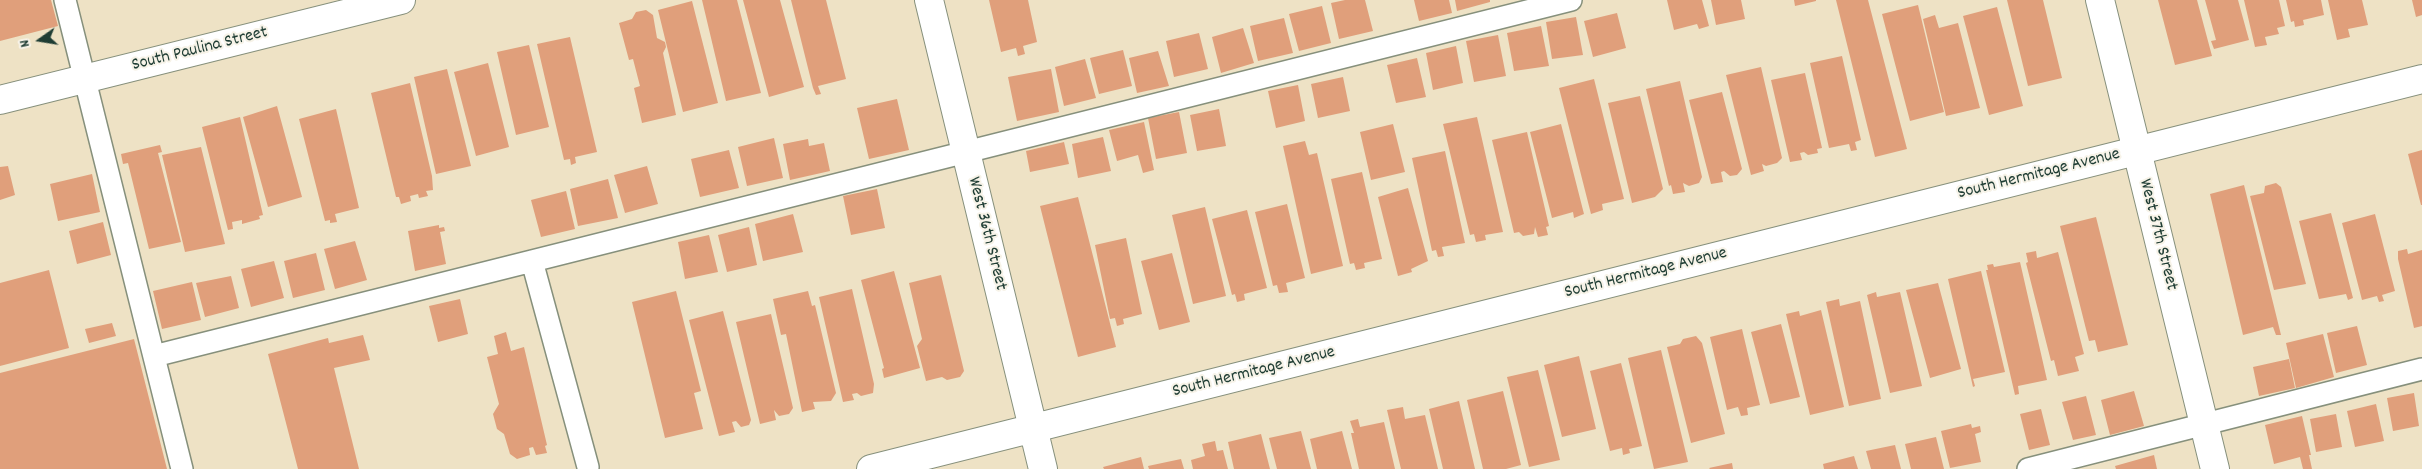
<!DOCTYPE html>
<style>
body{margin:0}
#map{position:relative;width:2422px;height:469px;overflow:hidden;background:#eee2c5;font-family:Dekko,sans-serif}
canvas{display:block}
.north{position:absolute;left:15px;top:15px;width:50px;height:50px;-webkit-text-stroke:4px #f7f3e8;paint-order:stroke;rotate:257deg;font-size:14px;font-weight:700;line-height:20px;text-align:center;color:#1f3d34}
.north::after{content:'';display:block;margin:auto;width:18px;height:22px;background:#1f3d34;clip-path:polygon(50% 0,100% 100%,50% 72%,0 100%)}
</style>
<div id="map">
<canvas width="2422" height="469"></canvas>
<div class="north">N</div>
</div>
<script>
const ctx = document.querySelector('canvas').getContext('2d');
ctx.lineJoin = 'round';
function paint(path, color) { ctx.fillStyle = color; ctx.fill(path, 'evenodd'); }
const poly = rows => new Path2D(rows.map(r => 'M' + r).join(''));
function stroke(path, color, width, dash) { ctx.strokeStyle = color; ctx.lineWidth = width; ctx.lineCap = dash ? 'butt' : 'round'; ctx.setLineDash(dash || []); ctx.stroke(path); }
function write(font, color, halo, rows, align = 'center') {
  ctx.font = font + ' Dekko,sans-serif'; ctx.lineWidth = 4; ctx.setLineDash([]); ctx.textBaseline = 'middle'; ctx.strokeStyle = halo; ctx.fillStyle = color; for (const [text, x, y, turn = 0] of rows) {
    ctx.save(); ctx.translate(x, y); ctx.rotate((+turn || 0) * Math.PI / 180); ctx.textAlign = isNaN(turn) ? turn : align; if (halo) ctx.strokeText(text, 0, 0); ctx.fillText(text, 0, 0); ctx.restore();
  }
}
const building = poly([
 [0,0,51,0,58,26,0,41],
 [702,0,737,0,761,93,726,101],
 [743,0,780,0,804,87,769,97],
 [791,0,826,0,846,79,818,86,821,94,816,95,813,88],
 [989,0,1028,0,1037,42,1023,46,1025,54,1018,56,1016,48,1001,52],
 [1345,0,1365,0,1373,31,1339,39,1331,3],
 [1414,0,1449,0,1452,13,1419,21],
 [1455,0,1490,0,1490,2,1457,11],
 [1667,0,1702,0,1709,26,1699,29,1697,24,1674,30],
 [1711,0,1741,0,1745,19,1716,25],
 [1794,0,1816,0,1816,1,1795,6],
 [1836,0,1868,0,1907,149,1875,157],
 [2007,0,2043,0,2062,78,2028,86],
 [2158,0,2197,0,2212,56,2175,65],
 [2205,0,2238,0,2249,40,2214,49,2211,41,2216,40],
 [2244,0,2279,0,2285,26,2277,28,2279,34,2265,37,2267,45,2255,47],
 [2286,0,2321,0,2324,15,2303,20,2304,25,2295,27,2294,21,2291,22],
 [2328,0,2362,0,2368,25,2348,29,2350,37,2337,40],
 [2412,0,2422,0,2422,15,2416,17],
 [692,1,718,103,683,112,658,10],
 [1918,5,1944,112,1910,121,1882,14],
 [1322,6,1331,43,1299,51,1289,14],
 [1997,7,2023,106,1989,115,1963,16],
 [646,10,653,15,657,38,665,42,666,47,663,53,676,115,642,123,634,88,640,86,633,59,629,60,619,23,632,19,636,12],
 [1617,13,1626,48,1593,57,1584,21],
 [1935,15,1939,28,1958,23,1980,108,1946,116,1923,19],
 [1576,17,1583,55,1552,59,1546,22],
 [1284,18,1293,53,1258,61,1250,26],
 [1541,26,1549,66,1514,71,1507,33],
 [1243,28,1254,63,1221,73,1212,37],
 [1199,33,1208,69,1174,77,1166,41],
 [1498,35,1506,76,1474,82,1466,41],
 [570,37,597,152,575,157,576,163,571,165,570,159,564,160,537,44],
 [529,45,549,127,516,135,497,52],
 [1456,46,1463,83,1433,90,1426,53],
 [1123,50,1132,86,1099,94,1090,58],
 [1158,51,1169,86,1137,93,1129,58],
 [1842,56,1861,140,1855,142,1857,150,1851,151,1849,144,1829,148,1810,63],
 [1417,58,1426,97,1396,103,1387,65],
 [1085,59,1096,98,1064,106,1055,67],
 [488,63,509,147,476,156,454,72],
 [1761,67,1782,158,1777,163,1766,166,1762,164,1764,171,1751,175,1726,75],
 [447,69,471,166,436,174,414,77],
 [1051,69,1059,112,1017,121,1008,77],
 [1805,73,1822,148,1817,149,1818,153,1808,155,1804,152,1800,153,1802,160,1790,162,1771,80],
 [1343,77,1350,111,1318,118,1311,84],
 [1594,79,1624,199,1602,204,1603,210,1591,214,1559,88],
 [1680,81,1702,177,1699,183,1689,186,1683,183,1685,192,1673,194,1671,185,1669,186,1646,89],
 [410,83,432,176,433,190,426,191,428,196,419,198,418,194,410,196,411,201,401,204,399,197,396,197,371,93],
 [1298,85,1305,121,1276,128,1268,91],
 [1722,92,1742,169,1737,175,1730,176,1724,171,1721,172,1723,182,1711,184,1689,100],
 [1640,96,1663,189,1655,197,1632,203,1608,103],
 [897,99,909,150,869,159,857,108],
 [277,106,302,197,268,207,243,117],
 [336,109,359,208,335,214,337,222,330,223,330,220,325,221,299,119],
 [1219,109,1226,146,1197,151,1190,115],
 [1179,112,1187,153,1156,159,1148,118],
 [240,117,263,215,259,216,260,219,242,224,242,220,232,222,233,229,228,230,202,127],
 [1477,117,1503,232,1485,235,1486,240,1476,242,1474,234,1470,235,1443,124],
 [1144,122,1154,170,1143,173,1138,155,1117,161,1109,130],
 [1393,124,1405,172,1371,180,1360,132],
 [1561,124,1584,214,1574,218,1573,212,1552,218,1530,132],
 [1527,132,1549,226,1546,227,1548,235,1538,237,1535,227,1534,234,1523,236,1519,232,1514,233,1492,140],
 [1103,137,1111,171,1078,178,1072,144],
 [774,138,783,178,747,186,738,147],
 [808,139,809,146,824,143,830,171,790,180,783,144],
 [1305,141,1309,155,1317,153,1343,266,1311,274,1283,146],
 [1064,142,1069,164,1030,172,1026,151],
 [160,145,162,152,158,153,181,242,149,249,128,163,123,164,121,154],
 [201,147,225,244,185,252,162,155],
 [729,150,739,188,700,197,691,159],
 [2422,150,2422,205,2421,205,2408,154],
 [1445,151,1465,243,1442,247,1444,256,1438,257,1436,250,1432,251,1412,158],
 [8,166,15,195,0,200,0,167],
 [647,166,658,204,625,213,614,175],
 [1362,172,1382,259,1364,263,1365,268,1356,270,1354,263,1350,264,1331,179],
 [92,174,100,212,58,221,50,184],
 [608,179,618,218,578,226,570,189],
 [2276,183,2281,187,2306,284,2274,290,2250,196,2264,193,2265,186],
 [2244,185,2281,335,2276,335,2273,327,2243,335,2210,194],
 [1408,188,1428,261,1411,269,1412,272,1398,276,1378,197],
 [877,189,885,228,851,235,843,196],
 [566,191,575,229,541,237,531,200],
 [1078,197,1116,347,1078,357,1040,206],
 [1287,204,1305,278,1286,283,1288,292,1279,293,1277,285,1273,286,1255,212],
 [1205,207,1226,296,1193,304,1172,215],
 [1247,210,1267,288,1244,294,1245,300,1237,302,1235,294,1232,295,1212,219],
 [2331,213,2353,298,2348,300,2346,294,2319,299,2299,221],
 [793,214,803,252,763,261,755,224],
 [2375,214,2395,291,2382,295,2384,301,2379,302,2377,296,2362,300,2342,223],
 [2096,217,2128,345,2098,352,2095,340,2089,341,2060,226],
 [103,222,111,255,77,264,69,231],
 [439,225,439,228,444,227,445,231,440,232,446,264,415,271,408,231],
 [749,227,757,265,727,272,718,235],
 [709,235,718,272,685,279,678,242],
 [1126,238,1142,314,1123,319,1124,324,1117,326,1115,318,1110,319,1095,245],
 [355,241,367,280,335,289,324,249],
 [2407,249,2408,254,2422,250,2422,326,2414,328,2398,259,2398,251],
 [2036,251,2037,258,2058,252,2084,354,2075,357,2079,371,2058,376,2054,360,2051,361,2026,263,2028,262,2026,253],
 [316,253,325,290,293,298,284,261],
 [1172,253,1190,322,1159,330,1141,261],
 [274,261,284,298,251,307,241,269],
 [2020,262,2047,380,2018,386,2019,394,2015,395,1986,270,1988,270,1987,265,1993,264,1994,267],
 [49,270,69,348,0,366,0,283],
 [894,271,920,368,884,378,882,369,884,368,861,280],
 [1981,271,2005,372,1973,379,1975,386,1973,387,1948,279],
 [941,275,964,371,960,377,947,380,942,377,926,381,917,346,922,339,909,283],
 [231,276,239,308,205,317,196,283],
 [192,282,201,320,162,329,153,291],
 [1938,283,1961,369,1930,378,1906,290],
 [852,289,874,384,873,393,861,396,857,393,852,394,854,400,843,402,819,297],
 [676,291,701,391,694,393,703,429,665,438,632,302],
 [808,291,812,306,815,305,836,393,831,401,813,402,815,409,802,412,786,334,781,335,773,299],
 [1876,292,1877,297,1900,292,1922,386,1890,393,1867,295],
 [460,299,468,334,438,342,429,306],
 [1839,299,1840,306,1860,301,1881,399,1849,406,1826,302],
 [1821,310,1844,407,1810,415,1786,314,1799,311,1800,316],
 [723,311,751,420,749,425,741,427,736,421,732,422,735,432,719,436,689,320],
 [771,314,793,408,789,414,779,416,774,410,776,420,760,424,736,322],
 [112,323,116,336,89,343,85,329],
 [1781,324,1800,397,1770,404,1751,332],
 [2357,326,2367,365,2336,373,2327,333],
 [1742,329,1760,405,1747,408,1748,415,1741,416,1738,407,1727,410,1710,337],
 [506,332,511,351,524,347,547,445,545,446,547,453,536,455,533,447,529,448,530,455,517,459,510,454,504,434,497,429,493,414,499,404,487,357,498,354,494,336],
 [2323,334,2334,377,2296,388,2286,343],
 [363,335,370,360,334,368,359,469,298,469,268,354,328,338,329,343],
 [1696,336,1702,343,1725,434,1691,443,1667,347,1680,344,1683,339],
 [134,339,167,469,0,469,0,373],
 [1661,350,1688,462,1654,469,1628,358],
 [1579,356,1596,429,1562,437,1544,365],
 [2289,359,2295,388,2259,396,2253,367],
 [1621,363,1642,446,1629,449,1630,453,1623,455,1622,448,1610,451,1590,371],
 [1538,370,1560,460,1529,467,1507,377],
 [1503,391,1521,465,1506,469,1483,469,1467,400],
 [2134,391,2144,426,2110,435,2101,400],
 [2414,393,2419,426,2393,431,2387,398],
 [2086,396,2096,435,2073,440,2062,402],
 [1459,401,1475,469,1443,469,1429,409],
 [2376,404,2384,441,2355,447,2347,411],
 [1403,407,1405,419,1425,415,1438,469,1401,469,1387,410],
 [2041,409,2050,445,2029,450,2020,414],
 [2336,414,2342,447,2316,452,2310,419],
 [2302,416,2311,455,2309,455,2312,469,2303,469,2300,457,2274,464,2265,425],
 [1358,419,1360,427,1384,422,1395,469,1359,469,1351,433,1354,433,1350,421],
 [1971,424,1972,428,1980,426,1981,432,1975,434,1981,462,1950,468,1941,431],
 [1301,431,1311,469,1277,469,1269,438],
 [1342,431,1352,469,1317,469,1310,439],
 [1261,434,1270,469,1234,469,1228,442],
 [1936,437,1944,469,1911,469,1905,444],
 [1215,441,1217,451,1223,450,1228,469,1193,469,1191,460,1205,456,1202,444],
 [1895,445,1901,469,1871,469,1866,451],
 [2154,455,2157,469,2116,469,2115,466],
 [1854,456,1858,469,1824,469,1823,464],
 [1141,457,1144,469,1104,469,1103,467],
 [1181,459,1184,469,1149,469,1148,466],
 [1732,463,1733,469,1710,469,1709,468]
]);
const service = poly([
 [65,0,182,469],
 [532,261,588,467],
 [154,356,1571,0],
 [2028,469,2422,369]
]);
const minor = poly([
 [929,0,1043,469],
 [2100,0,2215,469],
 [0,100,401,0],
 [871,469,2422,79]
]);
const streetNames = [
 ["South Paulina Street",200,50,-14],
 ["South Hermitage Avenue",2039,175,-14],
 ["West 36th Street",986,234,76],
 ["West 37th Street",2157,235,76],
 ["South Hermitage Avenue",1646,274,-14],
 ["South Hermitage Avenue",1254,373,-14]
];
paint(building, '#e09f7b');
stroke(service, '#86907c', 24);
stroke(minor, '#86907c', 30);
stroke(service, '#fff', 21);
stroke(minor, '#fff', 28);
write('18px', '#1f3d34', '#f7f3e8', streetNames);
</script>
